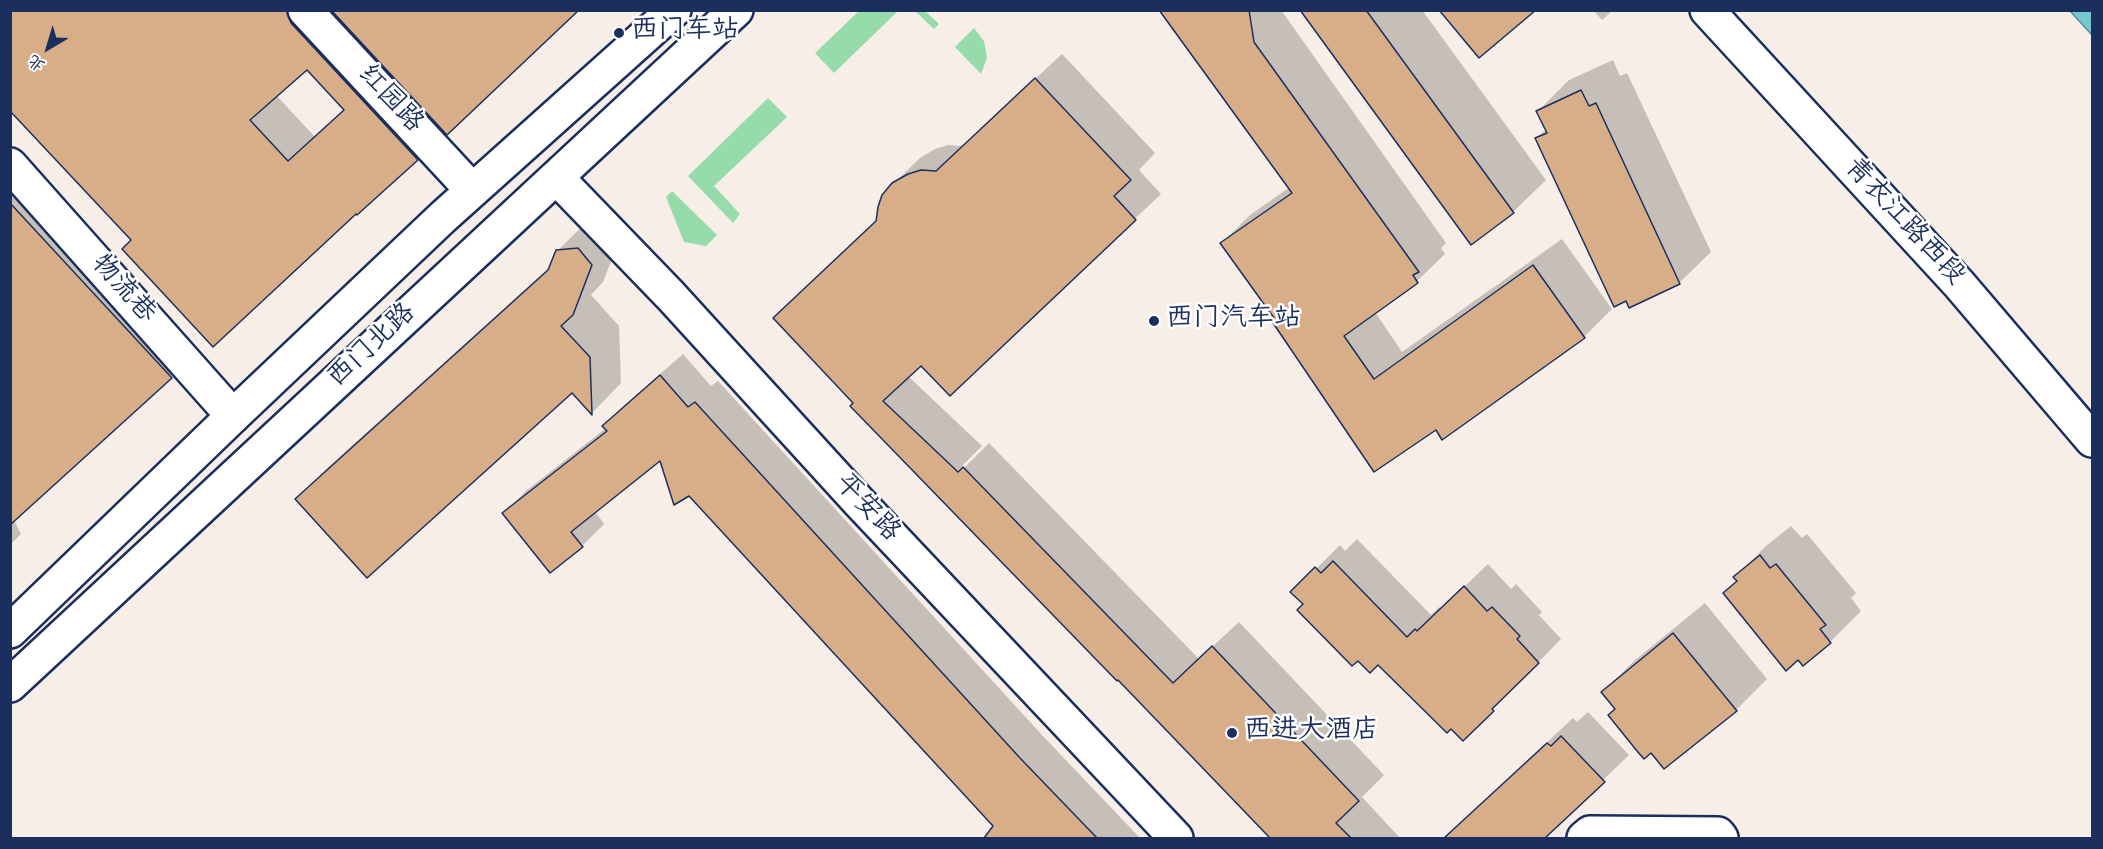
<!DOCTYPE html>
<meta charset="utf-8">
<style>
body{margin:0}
#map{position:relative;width:2103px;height:849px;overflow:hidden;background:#f7efe7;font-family:"Indie Flower","LXGW WenKai TC",sans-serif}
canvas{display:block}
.frame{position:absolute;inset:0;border:12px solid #1b2f5e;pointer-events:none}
.north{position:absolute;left:18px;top:18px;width:60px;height:60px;-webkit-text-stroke:4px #fff;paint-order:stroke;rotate:218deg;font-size:16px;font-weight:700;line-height:24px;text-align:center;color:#1b2f5e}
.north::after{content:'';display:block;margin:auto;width:21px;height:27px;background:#1b2f5e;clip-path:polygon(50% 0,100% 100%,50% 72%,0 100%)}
</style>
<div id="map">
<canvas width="2103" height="849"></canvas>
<div class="frame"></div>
<div class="north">北</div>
</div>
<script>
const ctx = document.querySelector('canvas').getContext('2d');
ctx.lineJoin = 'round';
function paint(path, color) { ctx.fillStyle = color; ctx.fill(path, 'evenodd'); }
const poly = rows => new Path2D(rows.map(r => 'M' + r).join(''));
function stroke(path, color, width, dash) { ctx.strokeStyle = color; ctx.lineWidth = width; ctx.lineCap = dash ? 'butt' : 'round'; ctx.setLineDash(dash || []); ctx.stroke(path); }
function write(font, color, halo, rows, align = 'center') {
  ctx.font = font + ' "Indie Flower","LXGW WenKai TC",sans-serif'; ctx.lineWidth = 5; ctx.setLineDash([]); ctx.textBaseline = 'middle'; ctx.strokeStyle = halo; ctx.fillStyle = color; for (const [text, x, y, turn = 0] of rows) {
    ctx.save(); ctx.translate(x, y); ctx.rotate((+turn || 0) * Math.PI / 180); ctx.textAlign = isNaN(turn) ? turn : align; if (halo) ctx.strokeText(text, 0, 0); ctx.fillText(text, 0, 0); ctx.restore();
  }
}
const green = poly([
 [859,11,898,11,834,73,815,53],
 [915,11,925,11,939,24,934,29],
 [974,28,984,41,987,58,981,74,955,47],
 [768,98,787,117,714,186,740,214,733,223,688,176],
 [672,191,717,235,706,246,684,242,666,197]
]);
const water = poly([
 [2070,11,2092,11,2092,35,2070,11]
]);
const shadow = poly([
 [10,10,577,10,394,76,392,78,443,133,357,213,133,240],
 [287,16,324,56,320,56,285,18],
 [307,68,345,109,315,137,276,95],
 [1161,10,1281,10,1446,243,1441,248,1445,254,1417,281,1375,312,1402,352,1562,239,1612,309,1584,337,1443,438,1436,428,1275,318,1222,243,1250,215,1290,187],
 [1301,10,1422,10,1546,180,1513,212],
 [1593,10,1613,10,1602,20],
 [1062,54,1155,153,1139,170,1161,194,950,394,921,364,908,376,982,446,957,471,959,473,989,443,1199,659,1239,622,1384,775,1362,797,1400,838,1272,838,855,403,878,220,893,184,920,158,935,149,948,145,963,146],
 [1613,60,1620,76,1627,73,1711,252,1679,283,1537,138,1546,129,1538,111,1569,80],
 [10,155,194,354,14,520,21,534,10,545],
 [588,221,622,234,603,282,591,295,619,326,621,383,592,413,572,391,297,499,327,468,551,266,557,251],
 [683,354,711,386,718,381,1042,735,1140,838,986,838,995,826,661,459,595,511,604,524,582,546,504,513,526,491,606,428,604,426,626,404],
 [1791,526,1802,538,1807,534,1856,593,1851,598,1861,611,1830,642,1803,664,1725,593,1738,580,1735,577,1766,546],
 [1357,539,1431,615,1439,607,1441,609,1488,564,1511,589,1516,584,1542,612,1539,615,1561,639,1463,739,1378,663,1305,604,1293,592,1340,545,1345,551],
 [1705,603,1767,679,1736,710,1665,767,1603,692,1634,661],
 [1588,712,1629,755,1543,838,1444,838,1573,718,1577,722]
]);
const building = poly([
 [10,10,287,10,291,23,418,160,357,215,356,214,213,347,122,249,131,240,10,111,10,10],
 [307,70,344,110,288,161,250,120,307,70],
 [331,10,579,10,447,135,331,10],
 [1159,10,1249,10,1254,42,1419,272,1413,275,1418,283,1344,336,1374,379,1533,265,1585,338,1442,440,1436,430,1374,472,1271,320,1274,318,1220,243,1292,193,1159,10],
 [1300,10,1366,10,1514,213,1471,245,1300,10],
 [1439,10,1536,10,1479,58,1439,10],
 [1035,78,1131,180,1114,196,1136,220,950,396,921,366,883,401,958,472,963,467,1173,683,1212,646,1359,801,1336,823,1351,838,1270,838,1118,680,1117,681,850,406,853,403,773,318,876,221,878,207,882,195,892,183,908,174,921,170,936,171,1035,78],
 [1581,90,1589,106,1596,103,1680,284,1629,308,1626,301,1614,307,1535,138,1547,133,1536,111,1581,90],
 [10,203,172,378,10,525,10,203],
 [578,248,592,265,573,315,561,326,590,357,592,415,572,393,367,578,295,499,548,270,556,250,578,248],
 [660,375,688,407,695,402,1020,758,1097,838,984,838,993,826,689,496,674,505,660,461,571,532,583,547,550,573,502,513,607,431,602,426,660,375],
 [1760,555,1770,568,1776,564,1826,625,1820,629,1831,643,1803,666,1798,660,1786,671,1723,593,1737,581,1733,577,1760,555],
 [1333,561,1407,637,1415,629,1417,631,1464,586,1487,611,1492,607,1520,636,1517,639,1539,663,1492,709,1494,711,1463,741,1451,729,1447,733,1378,665,1370,673,1358,661,1352,666,1297,610,1303,604,1290,592,1315,567,1321,573,1333,561],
 [1673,633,1737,711,1664,769,1651,753,1644,759,1637,751,1608,715,1615,709,1601,692,1673,633],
 [1561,736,1605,782,1545,838,1444,838,1547,743,1551,746,1561,736]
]);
const street = poly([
 [305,10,472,190],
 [10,165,233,416],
 [557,178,671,296,859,502,1176,838],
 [1584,838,1590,833,1718,834,1721,838]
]);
const secondary = poly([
 [1707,10,1959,284,2092,440],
 [10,631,233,416,443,217,674,10],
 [10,685,736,10]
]);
const markers = [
 [619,33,6,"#1b2f5e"],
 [1154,321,6,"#1b2f5e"],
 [1232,733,6,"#1b2f5e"]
];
const poiNames = [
 ["西门车站",631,33],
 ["西门汽车站",1166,321],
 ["西进大酒店",1244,733]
];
const streetNames = [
 ["红园路",389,100,47],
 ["青衣江路西段",1903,223,47],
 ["物流巷",122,290,48],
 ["西门北路",373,347,-43],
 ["平安路",866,509,47]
];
paint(green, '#96dcaa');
paint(water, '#77c8ce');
stroke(water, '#528ba1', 1.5);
paint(shadow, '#0003');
paint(building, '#d7ae88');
stroke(building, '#1b2f5e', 1.5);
stroke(street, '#1b2f5e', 38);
stroke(secondary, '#1b2f5e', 38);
stroke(street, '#fff', 33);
stroke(secondary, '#fff', 33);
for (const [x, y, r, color] of markers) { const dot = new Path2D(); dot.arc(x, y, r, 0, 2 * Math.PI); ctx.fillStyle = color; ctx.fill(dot); stroke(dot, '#fff', 2); }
write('27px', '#1b2f5e', '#fff', poiNames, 'left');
write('27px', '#1b2f5e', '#fff', streetNames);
</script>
